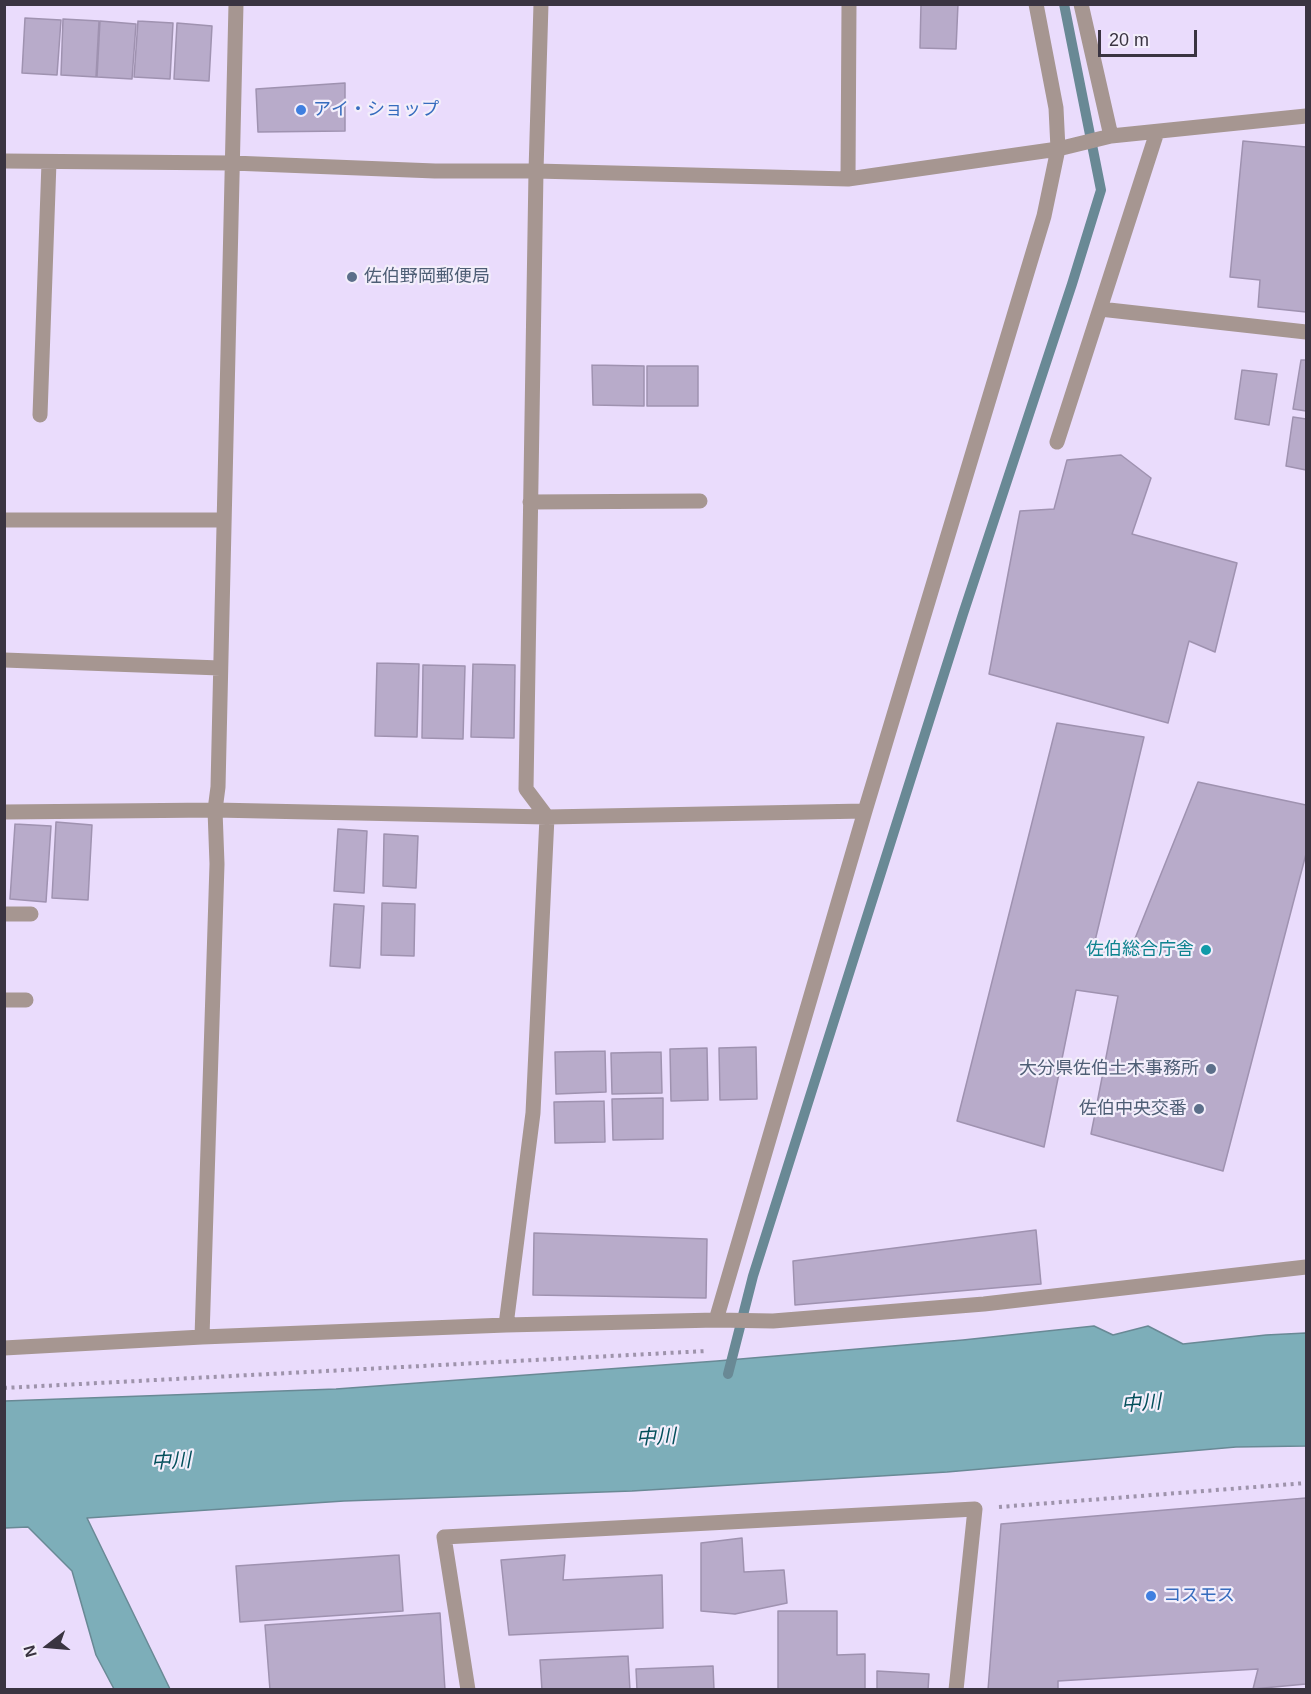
<!DOCTYPE html>
<meta charset="utf-8">
<style>
body{margin:0}
#map{position:relative;width:1311px;height:1694px;overflow:hidden;background:#eadcfc;font-family:Arial,sans-serif}
canvas{display:block}
.frame{position:absolute;inset:0;border:6px solid #3a3441;pointer-events:none}
.north{position:absolute;left:18px;top:1616px;width:60px;height:60px;-webkit-text-stroke:4px #f3eefb;paint-order:stroke;rotate:254deg;font-size:16px;font-weight:700;line-height:24px;text-align:center;color:#3a3441}
.north::after{content:'';display:block;margin:auto;width:21px;height:27px;background:#3a3441;clip-path:polygon(50% 0,100% 100%,50% 72%,0 100%)}
.scale{position:absolute;left:1098px;top:30px;width:99px;height:27px;box-sizing:border-box;border:3px solid #3a3441;border-top:0;padding-left:8px;font-size:18px;line-height:21px;white-space:nowrap;color:#3a3441;-webkit-text-stroke:4px #f3eefb;paint-order:stroke}
</style>
<div id="map">
<canvas width="1311" height="1694"></canvas>
<div class="frame"></div>
<div class="north">N</div>
<div class="scale">20 m</div>
</div>
<script>
const ctx = document.querySelector('canvas').getContext('2d');
ctx.lineJoin = 'round';
function paint(path, color) { ctx.fillStyle = color; ctx.fill(path, 'evenodd'); }
const poly = rows => new Path2D(rows.map(r => 'M' + r).join(''));
function stroke(path, color, width, dash) { ctx.strokeStyle = color; ctx.lineWidth = width; ctx.lineCap = dash ? 'butt' : 'round'; ctx.setLineDash(dash || []); ctx.stroke(path); }
function write(font, color, halo, rows, align = 'center') {
  ctx.font = font + ' Arial,"Noto Sans JP",sans-serif'; ctx.lineWidth = 4.5; ctx.setLineDash([]); ctx.textBaseline = 'middle'; ctx.strokeStyle = halo; ctx.fillStyle = color; for (const [text, x, y, turn = 0] of rows) {
    ctx.save(); ctx.translate(x, y); ctx.rotate((+turn || 0) * Math.PI / 180); ctx.textAlign = isNaN(turn) ? turn : align; if (halo) ctx.strokeText(text, 0, 0); ctx.fillText(text, 0, 0); ctx.restore();
  }
}
const water = poly([
 [1094,1326,1113,1335,1148,1326,1183,1344,1266,1335,1306,1333,1306,1446,1236,1447,947,1472,632,1491,344,1501,87,1518,170,1689,114,1689,96,1655,72,1571,28,1527,5,1528,5,1401,336,1389,717,1361,963,1340,1094,1326]
]);
const stream = poly([
 [728,1374,753,1276,963,614,1072,284,1101,190,1064,4]
]);
const building = poly([
 [921,4,958,4,956,49,920,48,921,4],
 [25,18,61,20,57,75,22,73,25,18],
 [63,19,99,21,96,77,61,75,63,19],
 [100,21,136,24,132,79,97,77,100,21],
 [138,21,173,23,170,79,134,77,138,21],
 [177,23,212,26,209,81,174,79,177,23],
 [345,83,345,131,258,132,256,89,345,83],
 [1243,141,1306,147,1306,312,1258,307,1260,280,1230,277,1243,141],
 [1301,360,1306,360,1306,411,1293,409,1301,360],
 [592,365,644,366,644,406,593,405,592,365],
 [647,366,698,366,698,406,647,406,647,366],
 [1242,370,1277,374,1269,425,1235,419,1242,370],
 [1293,417,1306,419,1306,470,1286,466,1293,417],
 [1121,455,1151,478,1132,534,1237,563,1215,652,1189,641,1168,723,989,674,1020,511,1054,509,1067,460,1121,455],
 [377,663,419,664,417,737,375,736,377,663],
 [473,664,515,665,514,738,471,737,473,664],
 [423,665,465,666,463,739,422,738,423,665],
 [1057,723,1144,737,1094,945,1128,956,1198,782,1306,805,1306,854,1223,1171,1091,1134,1118,996,1076,990,1044,1147,957,1121,1057,723],
 [56,822,92,825,88,900,52,898,56,822],
 [15,824,51,826,46,902,10,899,15,824],
 [338,829,367,831,364,893,334,891,338,829],
 [384,834,418,836,416,888,383,886,384,834],
 [382,903,415,904,414,956,381,955,382,903],
 [334,904,364,906,360,968,330,966,334,904],
 [756,1047,757,1099,720,1100,719,1048,756,1047],
 [707,1048,708,1100,671,1101,670,1049,707,1048],
 [605,1051,606,1092,556,1094,555,1052,605,1051],
 [661,1052,662,1093,612,1094,611,1053,661,1052],
 [663,1098,663,1139,613,1140,612,1099,663,1098],
 [604,1101,605,1142,555,1143,554,1102,604,1101],
 [1036,1230,1041,1284,795,1305,793,1261,1036,1230],
 [534,1233,707,1239,706,1298,533,1295,534,1233],
 [1306,1498,1306,1684,1253,1689,1258,1669,1058,1681,1058,1690,988,1690,1001,1524,1306,1498],
 [742,1538,744,1572,784,1570,787,1603,735,1614,701,1611,701,1543,742,1538],
 [399,1555,403,1611,240,1622,236,1566,399,1555],
 [565,1555,563,1580,662,1575,663,1628,509,1635,501,1560,565,1555],
 [778,1611,837,1611,837,1655,865,1654,865,1690,778,1690,778,1611],
 [440,1613,445,1690,270,1690,265,1625,440,1613],
 [628,1656,630,1690,542,1690,540,1660,628,1656],
 [713,1666,714,1690,637,1690,636,1669,713,1666],
 [877,1671,929,1674,928,1690,877,1690,877,1671]
]);
const path = poly([
 [4,1388,706,1351],
 [999,1507,1306,1483]
]);
const minor = poly([
 [1081,4,1111,136],
 [4,161,232,163,435,171,536,171,848,179,1058,149,1111,136,1306,116],
 [848,179,849,4],
 [1100,309,1306,332],
 [40,415,49,162],
 [1057,442,1157,132],
 [530,502,700,501],
 [4,520,224,520],
 [4,660,220,668],
 [4,812,215,810,547,817,865,811],
 [4,914,31,914],
 [4,1000,26,1000],
 [716,1320,773,1321,984,1304,1306,1267],
 [506,1325,716,1320,865,811,1044,216,1058,149,1056,108,1036,4],
 [202,1337,217,864,215,810,218,787,236,4],
 [4,1348,202,1337,506,1325,533,1113,547,817,526,789,536,171,541,4],
 [468,1690,444,1537,975,1509,956,1690]
]);
const markers = [
 [301,110,6,"#3f7fe0"],
 [352,277,6,"#5c6f8a"],
 [1206,950,6,"#0f9aa8"],
 [1211,1069,6,"#5c6f8a"],
 [1199,1109,6,"#5c6f8a"],
 [1151,1596,6,"#3f7fe0"]
];
const shopNames = [
 ["アイ・ショップ",313,110],
 ["コスモス",1163,1596]
];
const serviceNames = [
 ["佐伯野岡郵便局",364,277,"left"],
 ["大分県佐伯土木事務所",1199,1069],
 ["佐伯中央交番",1187,1109]
];
const cultureNames = [
 ["佐伯総合庁舎",1194,950]
];
const waterNames = [
 ["中川",1141,1404,-4],
 ["中川",656,1438,-3],
 ["中川",171,1462,-3]
];
paint(water, '#7daeb9');
stroke(water, '#698995', 1.5);
stroke(stream, '#698995', 10);
paint(building, '#b8abca');
stroke(building, '#9f92b0', 1.5);
stroke(path, '#9e93ab', 4, [3, 4.5]);
stroke(minor, '#a69691', 15);
for (const [x, y, r, color] of markers) { const dot = new Path2D(); dot.arc(x, y, r, 0, 2 * Math.PI); ctx.fillStyle = color; ctx.fill(dot); stroke(dot, '#f3eefb', 2); }
write('18px', '#366cbe', '#f3eefb', shopNames, 'left');
write('18px', '#4e5e75', '#f3eefb', serviceNames, 'right');
write('18px', '#0d838f', '#f3eefb', cultureNames, 'right');
write('italic 20px', '#034f5b', '#f3eefb', waterNames);
</script>
